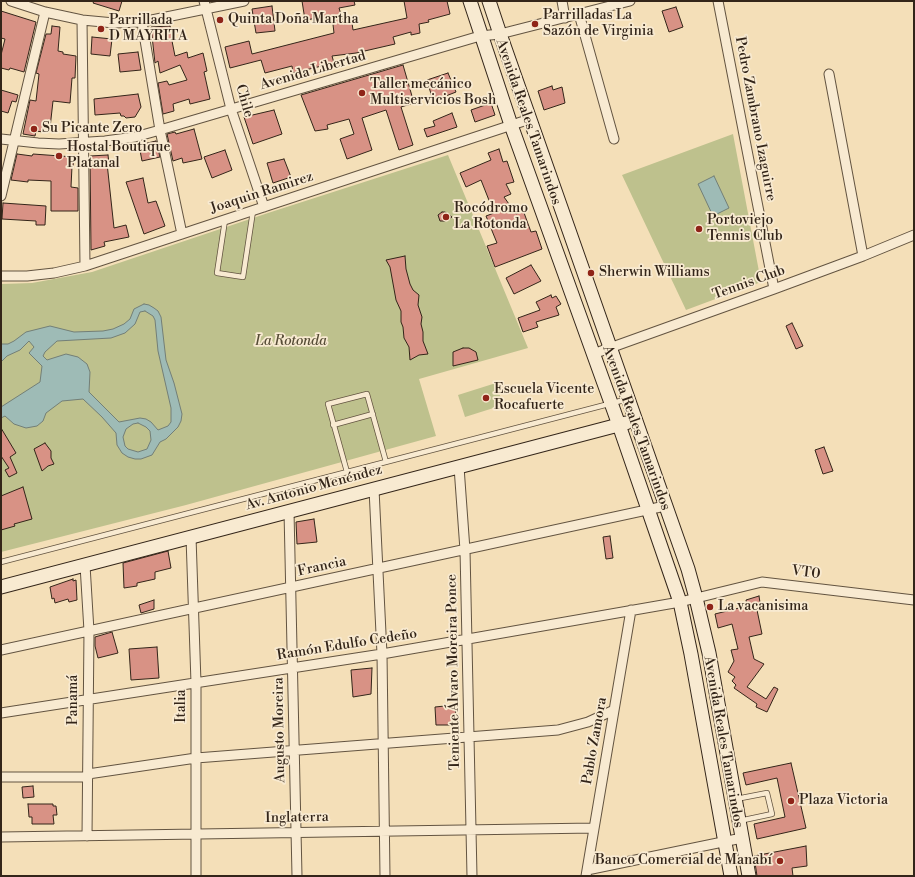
<!DOCTYPE html>
<meta charset="utf-8">
<style>
body{margin:0}
#map{position:relative;width:915px;height:877px;overflow:hidden;background:#f4dfb8;font-family:"Libre Bodoni",serif}
canvas{display:block}
.frame{position:absolute;inset:0;border:2px solid #332519;pointer-events:none}
</style>
<div id="map">
<canvas width="915" height="877"></canvas>
<div class="frame"></div>
</div>
<script>
const ctx = document.querySelector('canvas').getContext('2d');
ctx.lineJoin = 'round';
function paint(path, color) { ctx.fillStyle = color; ctx.fill(path, 'evenodd'); }
const poly = rows => new Path2D(rows.map(r => 'M' + r).join(''));
function stroke(path, color, width, dash) { ctx.strokeStyle = color; ctx.lineWidth = width; ctx.lineCap = dash ? 'butt' : 'round'; ctx.setLineDash(dash || []); ctx.stroke(path); }
function write(font, color, halo, rows, align = 'center') {
  ctx.font = font + ' "Libre Bodoni",serif'; ctx.lineWidth = 3.5; ctx.setLineDash([]); ctx.textBaseline = 'middle'; ctx.strokeStyle = halo; ctx.fillStyle = color; for (const [text, x, y, turn = 0] of rows) {
    ctx.save(); ctx.translate(x, y); ctx.rotate((+turn || 0) * Math.PI / 180); ctx.textAlign = isNaN(turn) ? turn : align; if (halo) ctx.strokeText(text, 0, 0); ctx.fillText(text, 0, 0); ctx.restore();
  }
}
const green = poly([
 [733,134,761,282,686,310,622,175],
 [448,155,528,348,419,379,436,436,186,505,1,552,1,284,32,283,92,272,268,213],
 [496,383,503,405,465,417,458,395]
]);
const water = poly([
 [714,176,729,208,713,216,698,184,714,176],
 [144,304,149,305,154,308,158,311,161,317,166,360,174,383,182,414,181,421,178,427,166,439,160,442,152,455,141,459,135,459,128,457,122,453,117,445,116,433,102,417,83,399,62,401,46,413,43,421,37,426,26,428,14,424,5,416,1,418,1,407,40,382,42,366,29,353,34,347,29,341,20,350,7,356,1,362,1,344,8,344,14,341,26,332,50,326,74,332,103,331,113,329,124,324,130,319,134,309,144,304],
 [145,311,153,316,155,320,158,351,171,408,171,422,168,426,158,430,151,422,146,419,140,418,119,422,89,392,90,372,87,364,78,357,66,354,47,360,43,356,45,352,57,341,111,338,125,333,135,324,140,312,145,311],
 [138,423,146,427,150,431,151,440,147,449,138,452,128,449,125,446,123,437,126,429,133,424,138,423]
]);
const building = poly([
 [94,1,122,1,119,11,93,3,94,1],
 [302,1,354,1,355,5,339,8,344,24,352,23,353,30,407,18,404,1,447,1,450,14,428,20,429,22,419,24,420,33,411,35,411,32,393,37,395,44,356,53,332,56,334,63,293,73,292,66,265,73,261,60,230,68,225,47,249,41,252,54,334,33,332,16,305,20,302,1],
 [272,6,275,31,256,33,252,9,272,6],
 [676,7,683,27,669,32,662,11,676,7],
 [1,11,36,22,24,72,10,68,9,70,1,68,1,55,5,39,1,38,1,11],
 [52,26,60,27,58,51,63,52,63,54,76,56,75,78,72,78,70,103,53,101,50,128,43,127,43,132,36,131,35,136,23,134,30,100,36,101,39,74,36,73,46,34,51,34,52,26],
 [170,26,171,31,174,31,174,40,172,41,175,56,187,52,188,58,203,53,207,71,204,72,210,99,190,104,189,99,173,104,174,111,163,114,158,83,167,81,169,85,187,80,180,65,160,73,158,61,155,63,151,27,170,26],
 [92,37,112,39,110,56,91,54,92,37],
 [138,52,141,70,120,72,118,54,138,52],
 [403,65,414,103,401,107,413,145,399,150,386,110,362,118,372,150,347,159,340,139,354,134,349,119,327,125,328,129,315,131,301,95,403,65],
 [448,73,456,92,433,101,427,80,448,73],
 [552,86,553,90,562,87,565,103,544,110,538,91,552,86],
 [1,90,18,95,16,102,12,101,8,113,1,111,1,90],
 [138,94,141,107,135,117,126,118,124,116,121,116,120,113,95,115,94,99,138,94],
 [491,103,495,115,475,122,471,110,491,103],
 [274,110,282,134,253,144,244,117,274,110],
 [452,113,457,127,427,137,424,129,435,126,433,121,452,113],
 [194,129,202,159,183,163,182,158,173,161,167,134,175,132,176,134,194,129],
 [156,141,160,157,142,161,139,145,156,141],
 [499,149,503,162,507,161,514,182,506,184,511,194,504,197,516,214,523,210,531,232,536,231,542,249,495,267,487,246,497,243,486,216,494,213,481,180,466,187,460,173,491,160,488,153,499,149],
 [225,150,232,170,212,178,204,157,225,150],
 [17,154,32,156,33,154,74,157,73,166,72,166,71,187,78,188,78,211,51,211,51,181,28,180,28,182,11,180,17,154],
 [108,155,109,163,107,163,114,228,126,225,129,237,104,242,105,246,91,250,90,156,108,155],
 [284,159,291,177,273,183,267,163,284,159],
 [143,178,148,203,156,201,165,226,144,234,126,182,143,178],
 [3,203,46,206,45,225,36,225,36,221,2,219,3,203],
 [442,212,445,212,452,217,445,221,440,221,438,215,442,212],
 [405,256,406,269,410,284,413,290,419,295,418,305,422,317,421,324,423,332,423,341,428,354,419,355,410,360,409,347,404,338,403,327,401,322,401,311,396,300,390,267,386,260,405,256],
 [531,265,541,281,514,294,506,278,531,265],
 [551,295,552,298,556,296,561,304,556,307,559,315,536,322,538,327,523,332,518,318,540,310,536,302,551,295],
 [792,323,803,346,796,349,786,326,792,323],
 [463,348,469,348,476,352,478,360,453,366,453,352,463,348],
 [1,428,16,453,10,457,17,473,9,477,5,470,9,468,1,456,1,428],
 [45,443,51,451,51,458,54,464,48,466,42,471,34,449,45,443],
 [824,447,833,471,823,474,815,450,824,447],
 [23,487,32,519,14,524,15,526,1,530,1,496,23,487],
 [314,519,317,542,297,544,296,522,314,519],
 [610,536,613,558,606,559,603,537,610,536],
 [168,551,171,568,155,572,155,579,137,583,137,586,124,588,123,563,168,551],
 [73,579,73,581,76,580,77,600,69,602,68,599,55,603,54,598,52,599,50,587,73,579],
 [759,596,761,609,757,610,762,634,749,637,754,659,764,664,747,687,766,699,774,687,778,689,767,712,756,707,757,704,734,688,736,685,732,681,735,677,728,672,734,661,731,650,738,649,732,624,718,628,715,614,747,606,746,600,759,596],
 [154,600,154,609,141,613,139,605,154,600],
 [112,632,118,653,98,658,95,646,95,637,112,632],
 [157,647,159,678,131,680,129,649,157,647],
 [372,668,371,694,353,697,351,670,372,668],
 [455,705,457,725,436,725,435,707,455,705],
 [791,763,806,828,757,839,754,824,785,817,777,778,746,785,743,773,791,763],
 [33,786,34,797,23,798,22,787,33,786],
 [28,804,53,804,53,806,56,806,57,815,53,815,54,824,32,824,32,817,29,817,28,804],
 [806,846,807,866,792,868,793,876,757,876,754,856,806,846]
]);
const lane = poly([
 [225,220,217,273,243,277,253,211],
 [333,425,373,414],
 [347,472,328,404,367,394,386,462],
 [1,562,628,399],
 [736,799,767,793,772,814,739,821]
]);
const street = poly([
 [11,1,45,12,82,20,114,23,142,22,244,1],
 [204,1,231,109,264,207],
 [562,1,565,18],
 [718,1,774,289],
 [579,14,614,139],
 [82,20,85,266],
 [142,22,160,130,182,234],
 [829,74,863,256],
 [1,139,38,143,59,144,105,141,135,137,160,130,480,36,500,34,630,1],
 [1,196,45,12],
 [1,276,27,276,54,273,85,266,530,119],
 [593,354,774,289,863,256,914,235],
 [459,467,465,550,472,876],
 [374,489,382,654,385,876],
 [289,511,297,876],
 [191,537,196,683,196,876],
 [85,565,89,631,87,836],
 [1,650,665,506],
 [1,713,382,654,680,602,762,582,914,600],
 [1,777,88,777,88,774,196,758,558,730,588,722,614,710],
 [1,837,594,828],
 [587,870,742,838],
 [586,876,631,610]
]);
const secondary = poly([
 [470,1,511,125,619,425,680,602,691,654,731,876],
 [489,1,500,34,688,569,696,598,709,653,749,876],
 [1,587,626,423]
]);
const markers = [
 [220,20,4,"#8f2418"],
 [535,24,4,"#8f2418"],
 [101,29,4,"#8f2418"],
 [362,93,4,"#8f2418"],
 [34,129,4,"#8f2418"],
 [59,156,4,"#8f2418"],
 [446,217,4,"#8f2418"],
 [699,229,4,"#8f2418"],
 [591,273,4,"#8f2418"],
 [486,398,4,"#8f2418"],
 [710,607,4,"#8f2418"],
 [791,801,4,"#8f2418"],
 [780,861,4,"#8f2418"]
];
const poiNames = [
 ["Parrilladas La",543,16],
 ["Sazón de Virginia",543,32],
 ["Quinta Doña Martha",228,20],
 ["Parrillada",109,21],
 ["D MAYRITA",109,37],
 ["Taller mecánico",370,85],
 ["Multiservicios Bosh",370,101],
 ["Su Picante Zero",42,129],
 ["Hostal Boutique",67,148],
 ["Platanal",67,164],
 ["Rocódromo",454,209],
 ["La Rotonda",454,225],
 ["Portoviejo",707,221],
 ["Tennis Club",707,237],
 ["Sherwin Williams",599,273],
 ["Escuela Vicente",494,390],
 ["Rocafuerte",494,406],
 ["La vacanisima",718,607],
 ["Plaza Victoria",799,801],
 ["Banco Comercial de Manabí",772,861,"right"]
];
const streetNames = [
 ["Avenida Libertad",313,71,-16],
 ["Chile",244,101,74],
 ["Pedro Zambrano Izaguirre",755,119,79],
 ["Avenida Reales Tamarindos",528,122,71],
 ["Joaquin Ramirez",262,193,-18],
 ["Tennis Club",749,283,-20],
 ["Avenida Reales Tamarindos",636,428,70],
 ["Av. Antonio Menéndez",314,488,-15],
 ["Francia",322,567,-12],
 ["VT0",806,573,7],
 ["Ramón Edulfo Cedeño",347,645,-9],
 ["Teniente Álvaro Moreira Ponce",454,672,-91],
 ["Panamá",74,700,-90],
 ["Italia",182,706,-90],
 ["Augusto Moreira",280,730,-91],
 ["Pablo Zamora",595,741,-80],
 ["Avenida Reales Tamarindos",723,742,80],
 ["Inglaterra",297,818,-1]
];
const parkNames = [
 ["La Rotonda",291,342]
];
paint(green, '#bec18d');
paint(water, '#9ebbb6');
stroke(water, '#737f77', 1);
paint(building, '#d89285');
stroke(building, '#332519', 1);
stroke(lane, '#635441', 6);
stroke(street, '#635441', 11);
stroke(secondary, '#332519', 15);
stroke(lane, '#f8ead1', 4.5);
stroke(street, '#f8ead1', 9);
stroke(secondary, '#f8ead1', 13);
for (const [x, y, r, color] of markers) { const dot = new Path2D(); dot.arc(x, y, r, 0, 2 * Math.PI); ctx.fillStyle = color; ctx.fill(dot); stroke(dot, '#f8ead1', 1.5); }
write('14px', '#332519', '#f8ead1', poiNames, 'left');
write('14px', '#332519', '#f8ead1', streetNames);
write('italic 14px', '#564c36', '#f8ead1', parkNames);
</script>
